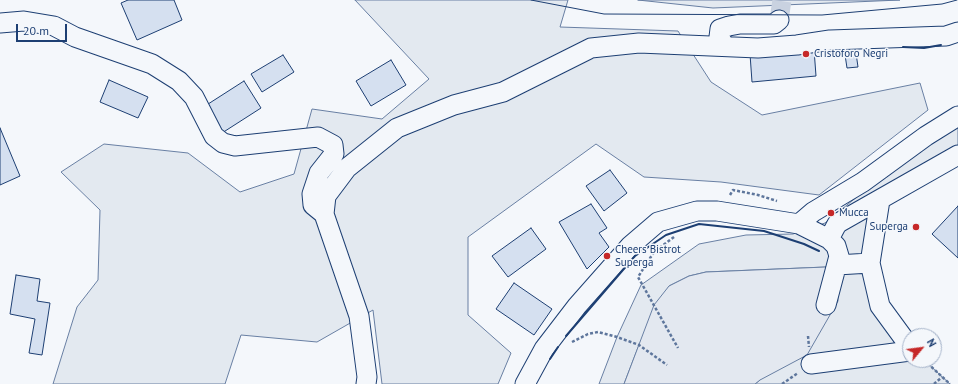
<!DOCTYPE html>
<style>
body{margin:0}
#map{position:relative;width:958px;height:384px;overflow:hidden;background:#f4f7fb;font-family:"PT Sans",sans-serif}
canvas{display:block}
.north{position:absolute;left:902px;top:328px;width:40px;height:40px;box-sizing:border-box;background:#f4f7fb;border:1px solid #9eadc5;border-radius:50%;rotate:61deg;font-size:11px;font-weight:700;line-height:16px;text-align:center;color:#1d3f73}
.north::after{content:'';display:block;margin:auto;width:14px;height:18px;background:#c62828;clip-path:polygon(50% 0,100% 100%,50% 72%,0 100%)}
.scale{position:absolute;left:16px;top:24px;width:51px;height:18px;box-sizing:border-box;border:2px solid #1d3f73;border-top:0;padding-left:5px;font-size:12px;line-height:14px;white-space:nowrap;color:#1d3f73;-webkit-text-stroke:3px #f4f7fb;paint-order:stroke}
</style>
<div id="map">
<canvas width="958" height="384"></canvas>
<div class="north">N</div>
<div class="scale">20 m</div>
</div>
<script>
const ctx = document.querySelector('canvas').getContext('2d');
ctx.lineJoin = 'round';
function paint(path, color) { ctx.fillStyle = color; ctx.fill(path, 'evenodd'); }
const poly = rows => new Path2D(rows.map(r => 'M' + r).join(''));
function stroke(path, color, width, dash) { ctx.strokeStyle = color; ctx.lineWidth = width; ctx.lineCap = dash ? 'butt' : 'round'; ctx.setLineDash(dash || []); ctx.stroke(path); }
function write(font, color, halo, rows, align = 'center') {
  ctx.font = font + ' "PT Sans",sans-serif'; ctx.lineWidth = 3; ctx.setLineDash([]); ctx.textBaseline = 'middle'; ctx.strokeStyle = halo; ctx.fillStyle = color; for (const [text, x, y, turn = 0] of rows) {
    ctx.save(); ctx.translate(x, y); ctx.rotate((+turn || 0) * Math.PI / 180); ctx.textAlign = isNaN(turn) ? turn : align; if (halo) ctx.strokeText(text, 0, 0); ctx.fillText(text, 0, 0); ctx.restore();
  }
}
const green = poly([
 [355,0,568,0,560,27,678,31,711,82,762,115,920,83,928,110,819,195,721,182,644,177,596,144,468,237,468,315,511,353,498,384,382,384,373,310,317,342,241,335,225,384,53,384,77,307,98,280,100,210,61,172,104,144,188,153,240,192,294,174,312,109,382,119,429,79,355,0],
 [638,0,900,0,713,8,638,0],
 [958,114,958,155,880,200,870,263,910,360,924,360,950,384,755,384,760,380,836,278,826,267,706,272,689,276,669,286,639,345,624,384,599,384,617,337,641,285,699,244,746,235,793,234,825,223,958,114]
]);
const parking = poly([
 [826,267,836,278,838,301,807,355,760,380,755,384,624,384,654,305,669,286,689,276,706,272,826,267]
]);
const building = poly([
 [128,0,174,0,182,20,137,40,121,3,128,0],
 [855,46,858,67,847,68,844,48,855,46],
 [814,49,816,76,752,82,750,54,814,49],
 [283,55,294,72,262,92,251,74,283,55],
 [391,60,406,85,371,106,356,81,391,60],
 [109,80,148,97,138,118,100,102,109,80],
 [244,81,261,108,222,133,205,106,244,81],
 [0,128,20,176,0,185,0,128],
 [610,170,627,193,604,211,586,186,610,170],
 [591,204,607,228,599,233,609,247,587,269,559,222,591,204],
 [958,206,958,258,932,234,958,206],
 [531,228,546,249,508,277,492,256,531,228],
 [16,275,40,279,37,301,50,303,42,355,29,353,35,319,10,314,16,275],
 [514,283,552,309,534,335,496,309,514,283]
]);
const minorTunnel = poly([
 [779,20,782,0]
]);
const path = poly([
 [730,195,733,190,758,195,777,201],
 [674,237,654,252,638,277,678,348],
 [808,336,809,347],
 [572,342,588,334,598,332,617,337,639,345,667,365],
 [924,360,950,384],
 [782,384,798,373],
 [934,384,942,377]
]);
const minor = poly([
 [0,23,24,21,54,26,75,37,152,64,179,81,194,97,214,136,223,143,235,146,318,137,333,145,334,154,319,173,312,194,313,205,324,214],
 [725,46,719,37,720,29,729,26,740,24,774,24,779,20],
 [880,200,870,263,880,306,910,347],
 [799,224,813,212,863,182,926,136,958,116],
 [829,239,837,224,840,222,958,155],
 [837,265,870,263],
 [811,364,910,351],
 [366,384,367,377,359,316,324,214,326,196,347,168,397,128,454,105,503,92,591,48,639,43,758,48,797,45,830,40,946,36,958,32],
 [525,384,544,349,577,306,630,246,658,222,697,211,717,211,799,224,829,239,836,246,839,256,826,305]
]);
const tram = poly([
 [531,0,604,14,822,15,942,4,957,0]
]);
const wall = poly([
 [903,47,924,48,941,45],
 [566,336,635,256,666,235,699,224,764,231,804,244,819,251],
 [550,359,558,347]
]);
const markers = [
 [806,54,4,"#c62828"],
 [831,213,4,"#c62828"],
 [916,227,4,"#c62828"],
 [607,256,4,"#c62828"]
];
const poiNames = [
 ["Cristoforo Negri",814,54],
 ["Mucca",839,213],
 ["Superga",908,227,"right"],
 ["Cheers Bistrot",615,250],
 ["Superga",615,263]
];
paint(green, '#e3e9f0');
stroke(green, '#687fa3', 1);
paint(parking, '#e3e8f0');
stroke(parking, '#687fa3', 1);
paint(building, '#d5e0f0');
stroke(building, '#1d3f73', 1);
stroke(minorTunnel, '#c9d2e0', 19, [19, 10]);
stroke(minor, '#1d3f73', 21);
stroke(path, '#5e769c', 2.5, [3, 2]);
stroke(minor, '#f4f7fb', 19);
stroke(tram, '#1d3f73', 1);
stroke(wall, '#1d3f73', 2);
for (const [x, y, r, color] of markers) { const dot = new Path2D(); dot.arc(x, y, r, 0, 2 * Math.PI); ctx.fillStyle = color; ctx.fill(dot); stroke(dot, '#f4f7fb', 1.5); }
write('11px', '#1d3f73', '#f4f7fb', poiNames, 'left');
</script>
